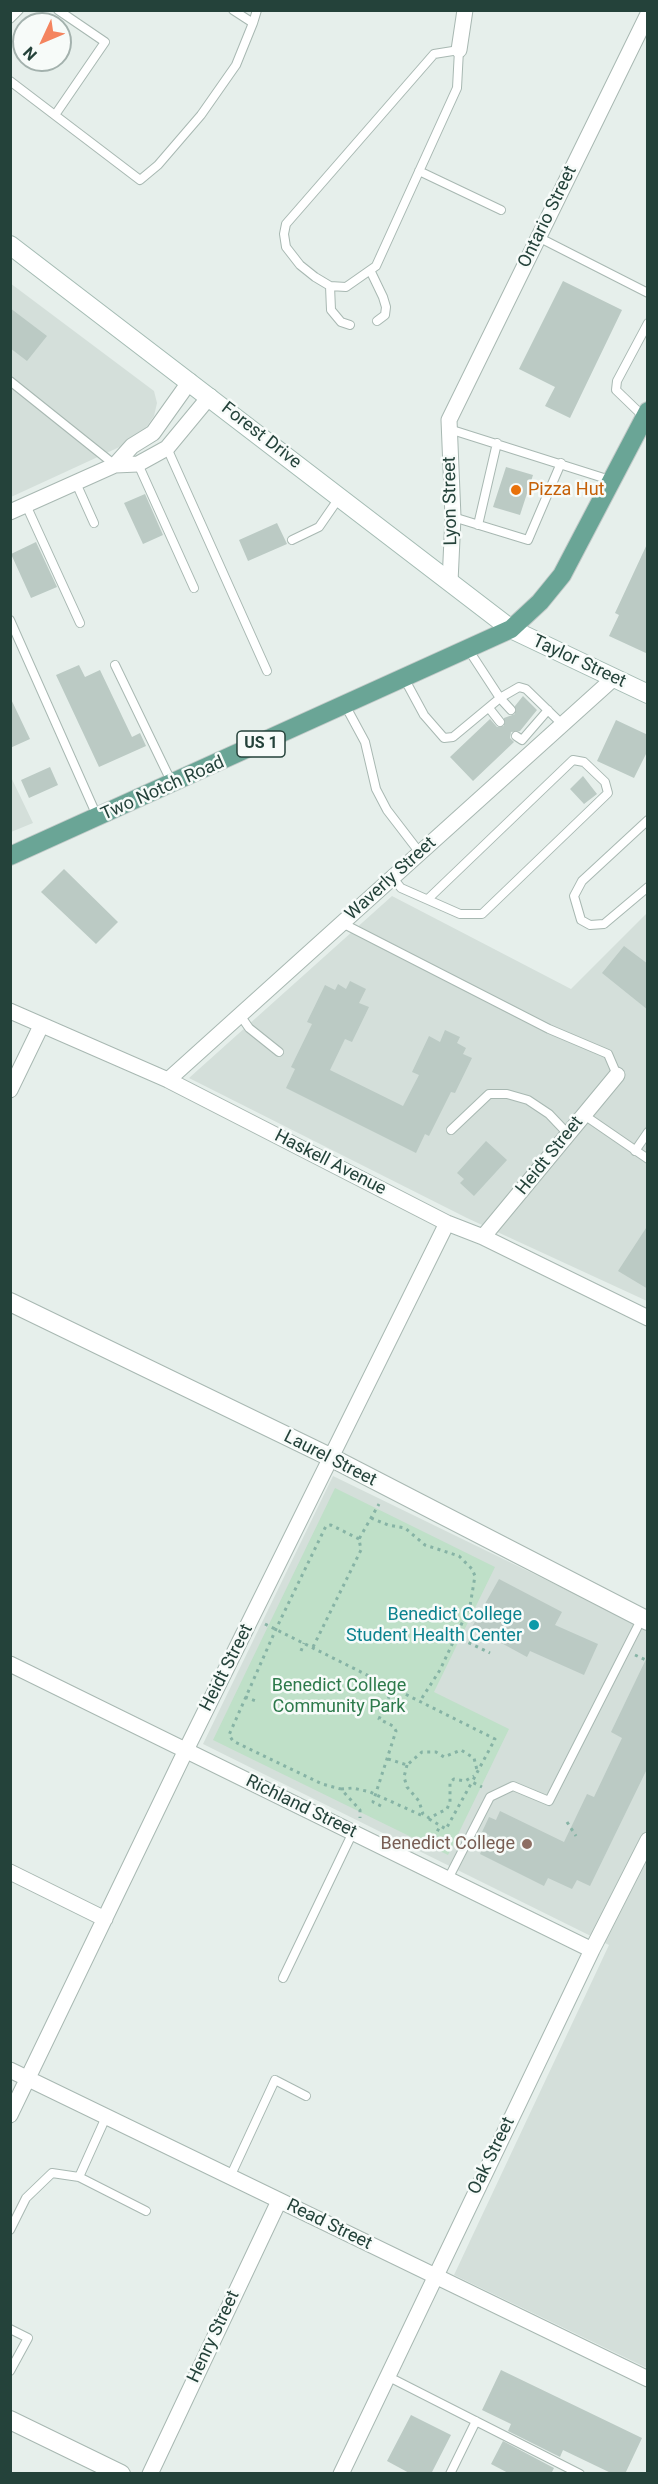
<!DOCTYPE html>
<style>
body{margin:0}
#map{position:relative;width:658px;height:2484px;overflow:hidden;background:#e6efeb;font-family:Roboto,sans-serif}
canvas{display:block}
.frame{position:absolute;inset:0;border:12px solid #24423a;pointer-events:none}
.north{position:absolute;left:12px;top:12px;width:60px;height:60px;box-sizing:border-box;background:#f7fbf9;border:2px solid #a3b1ad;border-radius:50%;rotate:226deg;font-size:16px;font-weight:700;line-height:24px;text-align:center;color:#24423a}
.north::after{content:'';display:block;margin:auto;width:21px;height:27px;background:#f4845f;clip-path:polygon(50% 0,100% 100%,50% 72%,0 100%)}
</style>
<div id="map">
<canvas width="658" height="2484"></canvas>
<div class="frame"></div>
<div class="north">N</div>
</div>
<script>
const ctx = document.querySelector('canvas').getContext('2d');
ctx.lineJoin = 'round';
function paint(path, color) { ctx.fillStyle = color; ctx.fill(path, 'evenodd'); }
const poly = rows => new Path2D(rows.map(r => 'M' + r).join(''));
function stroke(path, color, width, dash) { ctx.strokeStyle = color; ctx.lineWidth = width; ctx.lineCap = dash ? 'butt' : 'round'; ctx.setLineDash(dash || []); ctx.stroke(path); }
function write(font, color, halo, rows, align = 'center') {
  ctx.font = font + ' Roboto,sans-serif'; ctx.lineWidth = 5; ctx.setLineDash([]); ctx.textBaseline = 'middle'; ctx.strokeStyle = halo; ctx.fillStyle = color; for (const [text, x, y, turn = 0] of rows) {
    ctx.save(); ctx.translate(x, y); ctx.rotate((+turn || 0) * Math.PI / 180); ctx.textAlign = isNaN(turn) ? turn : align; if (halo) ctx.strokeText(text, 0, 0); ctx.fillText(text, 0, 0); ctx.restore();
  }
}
const built = poly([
 [10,283,154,391,157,403,154,416,139,438,11,497],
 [10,775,33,823,11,832,10,832],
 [392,896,571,989,647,913,647,1301,467,1218,189,1078],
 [333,1476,647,1629,647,2368,454,2275,609,1945,203,1744]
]);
const green = poly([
 [335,1488,495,1567,434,1692,509,1729,448,1855,213,1740]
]);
const building = poly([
 [563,281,622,310,570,418,545,406,555,387,519,369],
 [10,308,47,336,27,361,10,348],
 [506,467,533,475,520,515,493,507],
 [145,494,163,535,143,544,124,503],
 [277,523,287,544,248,561,239,540],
 [36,542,57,587,31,598,11,554],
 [648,542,648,654,609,636,619,615,615,613],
 [79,665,85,677,100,670,132,737,140,733,146,746,99,767,56,675],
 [523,696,537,710,520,731,511,732,510,738,514,742,473,781,450,757,490,719,497,727,504,726,504,718,515,714,515,706],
 [10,697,30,739,10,748],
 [616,720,648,735,648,750,634,778,597,761],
 [50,767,58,785,29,798,21,780],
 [583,776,597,794,584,804,570,789],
 [64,869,118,922,96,944,41,892],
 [624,946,648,964,648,1010,602,973],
 [350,981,366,989,359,1003,369,1007,352,1042,345,1039,330,1070,403,1106,419,1075,412,1072,429,1036,440,1042,445,1030,460,1037,457,1043,466,1048,463,1054,472,1058,455,1093,451,1092,429,1136,425,1134,416,1153,286,1088,295,1069,291,1067,312,1024,307,1022,325,985,335,990,338,984,346,989],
 [486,1141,507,1160,474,1196,460,1183,464,1179,457,1173],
 [648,1225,648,1289,618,1271],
 [499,1579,562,1612,555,1625,598,1644,584,1675,530,1651,527,1657,472,1627],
 [648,1655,648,1767,590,1886,577,1880,572,1889,548,1878,544,1886,480,1854,489,1835,482,1832,489,1817,496,1820,500,1811,564,1842,587,1794,594,1797,622,1738,611,1732],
 [501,2370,642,2438,625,2474,613,2474,563,2450,560,2457,508,2431,511,2424,482,2410],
 [411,2415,451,2435,431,2474,411,2474,387,2461],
 [503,2441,554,2468,551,2474,510,2474,491,2464]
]);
const path = poly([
 [371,1518,388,1525,405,1528,425,1545,459,1556,472,1569,475,1576,470,1606,440,1670,420,1701],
 [359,1539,331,1525,326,1526,276,1629,229,1735,233,1741,322,1784,341,1789,360,1810,360,1818],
 [265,1624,495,1739,472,1782,482,1787],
 [445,1627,456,1632],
 [455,1636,490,1653],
 [313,1647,361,1550,359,1539,379,1504],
 [301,1651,304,1643],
 [635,1655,648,1661],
 [245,1697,256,1701],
 [388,1759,407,1765,422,1752,436,1752,444,1757,461,1750,474,1758,477,1770],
 [407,1765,404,1777,407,1787,419,1801,423,1814,429,1818,447,1809,450,1802,450,1782,454,1779,465,1781,474,1776],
 [341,1789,353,1788,370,1792,423,1816],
 [381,1806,373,1802,396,1731,393,1726,379,1719,393,1688],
 [429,1819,446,1829,472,1782],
 [567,1822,576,1836],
 [434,1838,440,1826]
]);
const service = poly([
 [233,10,253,23,257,10],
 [10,19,19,10],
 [459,50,457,88,376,266,346,287,330,286,315,277,300,265,286,247,284,234,286,224,434,54,459,50],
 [10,81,140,180,158,165,201,115,236,65,253,23],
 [55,115,105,42,58,10],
 [419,171,501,210],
 [538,237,648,293],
 [371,272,383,297,386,307,385,315,377,321],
 [330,286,331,310,341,322,350,325],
 [10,381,115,465],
 [644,417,616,390,617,381,648,323],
 [449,429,610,480],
 [167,448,267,671],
 [138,464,194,588],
 [76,483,94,523],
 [26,505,80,623],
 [453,517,528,540,561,463],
 [478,525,497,443],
 [292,540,319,527,339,498],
 [10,620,97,816],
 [115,665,172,783],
 [404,678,424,715,444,738,453,737,500,698,468,649],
 [345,705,365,742,376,789,387,810,420,853],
 [489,708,500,722],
 [511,710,500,698,519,687,526,689,563,725],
 [516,736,522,740,548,710],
 [648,820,582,881,574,896,581,920,590,925,604,924,648,887],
 [393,878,401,888,460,914,482,914,608,793,605,782,584,762,573,760,428,899],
 [342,923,549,1029,608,1054,617,1075],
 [240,1015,249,1028,279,1052],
 [584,1115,648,1159],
 [451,1130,489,1094,507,1094,528,1100,549,1114,568,1134],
 [635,1151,648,1132],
 [448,1879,490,1797,513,1786,549,1801,642,1618],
 [283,1978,353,1832],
 [106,2117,79,2177,146,2211],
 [230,2177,275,2080,306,2096],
 [10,2230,26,2198,52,2173,79,2177],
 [10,2329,28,2338,10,2371],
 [387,2376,580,2474],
 [450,2474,476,2421]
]);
const minor = poly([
 [459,50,465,10],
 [115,465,132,446,153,433,190,381],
 [10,512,115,465,138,464,167,448,210,396],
 [450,582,453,517,449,420,648,14],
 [10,1011,168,1080,447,1223,483,1237,648,1318],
 [168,1080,614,678],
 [10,1090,41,1026],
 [483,1237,617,1075],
 [10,1664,592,1950],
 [10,1872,105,1919],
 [10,2070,648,2379],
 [10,2115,186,1750,447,1223],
 [150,2474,279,2201],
 [341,2474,592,1950,648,1840]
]);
const tertiary = poly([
 [10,1302,332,1458,648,1621],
 [10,2420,121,2474]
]);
const secondary = poly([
 [10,245,511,629,648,694]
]);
const primary = poly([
 [10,856,511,629,540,602,562,575,648,411]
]);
const markers = [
 [516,490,6,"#e8710a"],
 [534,1625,6,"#0f9aa8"],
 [527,1844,6,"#8d6e63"]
];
const shields = [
 [261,744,48]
];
const shieldNames = [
 ["US 1",261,744]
];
const streetNames = [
 ["Ontario Street",548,217,-64],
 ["Forest Drive",261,436,38],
 ["Lyon Street",451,501,-91],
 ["Taylor Street",579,662,25],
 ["Two Notch Road",163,789,-24],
 ["Waverly Street",391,879,-42],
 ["Heidt Street",550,1156,-51],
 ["Haskell Avenue",330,1163,27],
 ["Laurel Street",330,1459,27],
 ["Heidt Street",227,1668,-63],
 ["Richland Street",301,1807,26],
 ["Oak Street",492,2156,-64],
 ["Read Street",329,2225,26],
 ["Henry Street",214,2337,-65]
];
const foodNames = [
 ["Pizza Hut",528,490]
];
const cultureNames = [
 ["Benedict College",522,1615],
 ["Student Health Center",522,1636]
];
const parkNames = [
 ["Benedict College",339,1686],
 ["Community Park",339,1707]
];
const educationNames = [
 ["Benedict College",515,1844]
];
paint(built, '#d4dfda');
paint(green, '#bfe0c8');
paint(building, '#bbcac4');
stroke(service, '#a8b8b2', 10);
stroke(minor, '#a8b8b2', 17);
stroke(tertiary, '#a8b8b2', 20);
stroke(secondary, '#a4bbb3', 20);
stroke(primary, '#c2cac8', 20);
stroke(path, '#86b3a5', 3, [3, 4.5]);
stroke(service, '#fff', 8);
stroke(minor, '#fff', 15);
stroke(tertiary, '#fff', 18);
stroke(secondary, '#fff', 18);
stroke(primary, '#6aa596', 18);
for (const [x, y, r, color] of markers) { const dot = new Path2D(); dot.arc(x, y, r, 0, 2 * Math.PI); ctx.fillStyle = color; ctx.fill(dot); stroke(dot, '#f7fbf9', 2); }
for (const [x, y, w] of shields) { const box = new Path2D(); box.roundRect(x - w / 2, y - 13, w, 26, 4.5); ctx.fillStyle = '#f7fbf9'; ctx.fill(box); stroke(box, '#24423a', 1.5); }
write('bold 16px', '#24423a', null, shieldNames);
write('18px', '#24423a', '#f7fbf9', streetNames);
write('18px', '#c56008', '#f7fbf9', foodNames, 'left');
write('18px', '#0d838f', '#f7fbf9', cultureNames, 'right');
write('18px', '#2d7a4b', '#f7fbf9', parkNames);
write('18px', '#785e54', '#f7fbf9', educationNames, 'right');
</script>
